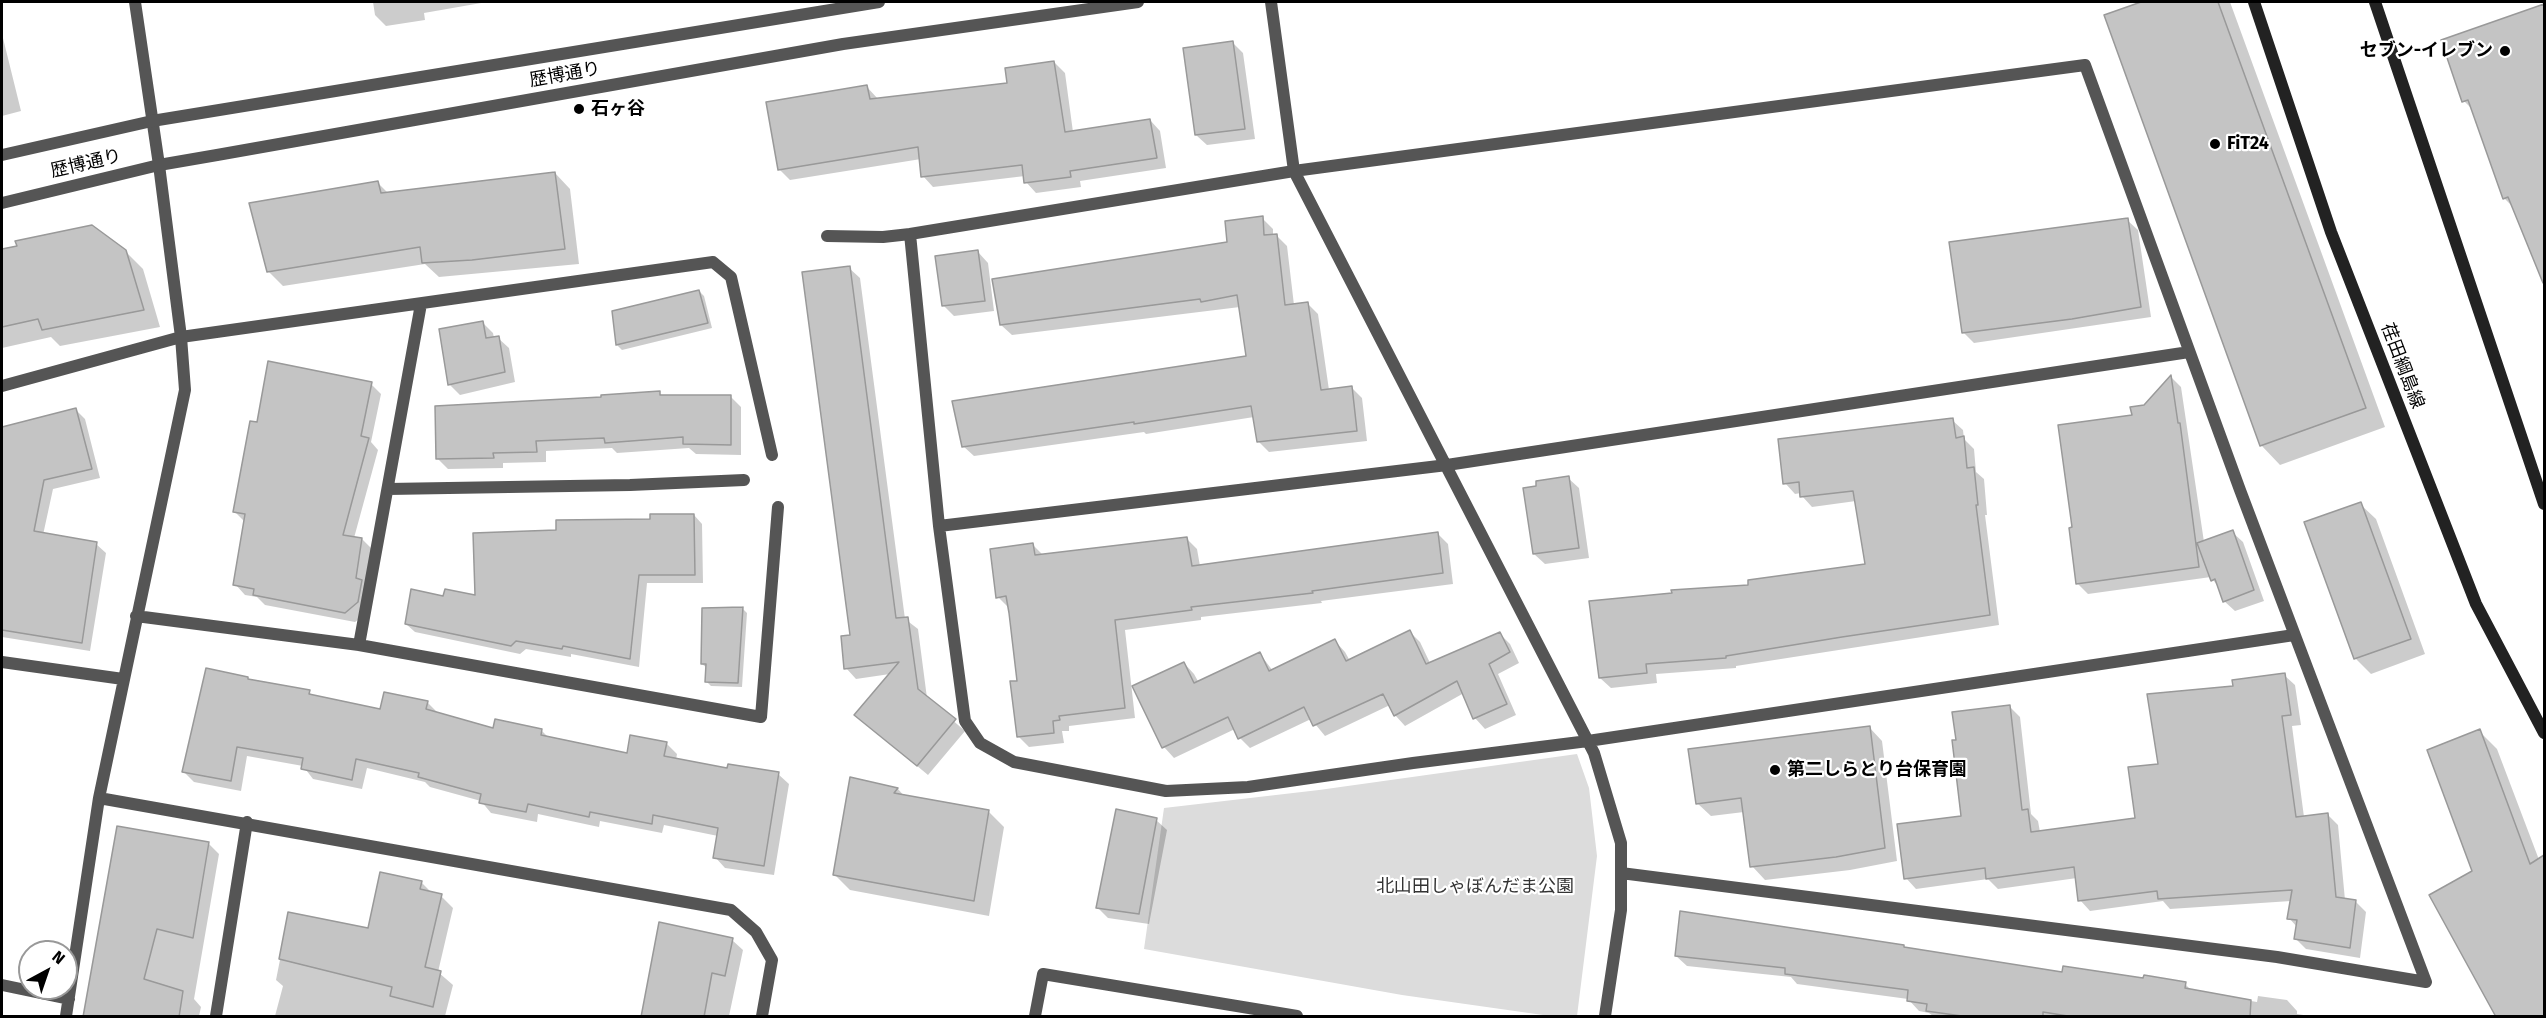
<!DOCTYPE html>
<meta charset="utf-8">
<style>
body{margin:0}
#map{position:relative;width:2546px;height:1018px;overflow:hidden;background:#fff;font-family:"Fira Sans",sans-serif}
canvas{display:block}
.frame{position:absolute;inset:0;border:3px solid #000;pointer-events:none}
.north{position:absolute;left:18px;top:940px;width:60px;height:60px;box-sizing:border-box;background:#fff;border:2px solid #999;border-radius:50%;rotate:40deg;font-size:16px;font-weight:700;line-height:24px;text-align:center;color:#000}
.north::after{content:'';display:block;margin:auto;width:21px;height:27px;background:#000;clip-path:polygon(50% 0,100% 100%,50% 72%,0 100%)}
</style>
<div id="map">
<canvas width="2546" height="1018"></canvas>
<div class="frame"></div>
<div class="north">N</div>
</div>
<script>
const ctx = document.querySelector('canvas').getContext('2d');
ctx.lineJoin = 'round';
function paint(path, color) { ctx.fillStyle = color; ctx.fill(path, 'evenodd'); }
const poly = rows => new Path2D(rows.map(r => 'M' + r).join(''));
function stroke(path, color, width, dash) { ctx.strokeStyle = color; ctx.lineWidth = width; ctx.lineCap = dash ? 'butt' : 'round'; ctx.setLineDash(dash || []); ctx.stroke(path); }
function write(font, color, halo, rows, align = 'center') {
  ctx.font = font + ' "Fira Sans","Noto Sans JP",sans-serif'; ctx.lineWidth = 4.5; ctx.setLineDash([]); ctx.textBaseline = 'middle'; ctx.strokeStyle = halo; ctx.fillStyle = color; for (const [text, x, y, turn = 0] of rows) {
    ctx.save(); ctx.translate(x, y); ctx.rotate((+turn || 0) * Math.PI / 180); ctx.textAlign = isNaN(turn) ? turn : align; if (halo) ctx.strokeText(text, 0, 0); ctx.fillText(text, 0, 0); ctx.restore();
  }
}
const green = poly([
 [1577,754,1589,788,1597,856,1577,1016,1550,1016,1402,995,1144,949,1164,808,1319,790]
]);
const shadow = poly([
 [373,2,487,2,424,13,425,20,386,26,375,15],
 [2146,2,2230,2,2385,427,2280,465,2261,445,2106,16],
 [2544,5,2544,283,2514,208,2504,198,2473,110,2464,101,2443,41],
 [2,34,21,111,2,116],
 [1232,42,1243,53,1255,139,1207,145,1196,135],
 [1054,62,1065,73,1073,132,1150,120,1160,131,1166,168,1080,181,1081,187,1036,193,1026,182,1025,176,933,187,923,176,921,159,790,180,779,169,867,87,878,99,1009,84],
 [555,173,570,189,579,264,439,277,425,264,283,286,268,271,378,183,389,194],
 [1262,218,1273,229,1273,236,1276,235,1287,246,1294,305,1307,303,1318,314,1329,390,1352,388,1362,398,1367,441,1269,452,1258,441,1254,417,1146,434,1144,432,974,456,963,446,1248,357,1240,307,1012,335,1001,325,1229,244],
 [2127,220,2138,230,2151,317,1974,343,1963,332],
 [18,247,125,251,143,269,160,327,60,346,51,337,2,348,2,250],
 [978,252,988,263,994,311,954,316,943,305],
 [849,268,860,278,905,619,918,629,927,698,965,731,928,775,856,715,890,674,856,679,846,668,852,636],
 [699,291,704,296,712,328,622,350,617,345],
 [483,323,493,333,494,338,498,338,509,348,515,382,460,395,450,385,441,330],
 [2171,377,2181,387,2204,542,2232,532,2243,542,2264,601,2235,611,2224,601,2219,588,2211,577,2088,594,2078,584,2074,529,2134,416],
 [371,384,381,394,371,442,378,450,354,538,362,539,372,549,368,612,355,622,265,605,257,597,245,595,235,584,245,522,234,511,258,424],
 [659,393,663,396,730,396,741,407,741,455,696,454,689,448,617,453,612,448,546,451,546,462,503,463,503,468,448,469,438,459,603,399],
 [76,410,85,419,100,478,53,489,43,535,96,544,106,553,90,651,2,637,2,428],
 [1952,420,1963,430,1964,439,1974,449,1976,472,1984,479,1987,515,1985,515,1999,625,1736,666,1736,668,1656,674,1657,683,1611,688,1600,678,1750,586,1866,565,1856,501,1812,507,1802,496,1801,493,1795,494,1785,483],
 [1568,478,1579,488,1589,558,1545,564,1534,554],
 [2360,504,2376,519,2425,654,2371,674,2355,658],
 [694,515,702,524,703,583,647,583,639,667,571,654,571,657,526,649,520,654,415,632,406,624,445,597,477,596,558,531],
 [1438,534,1448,544,1453,584,1321,601,1322,603,1201,617,1201,620,1125,630,1135,718,1069,726,1069,731,1062,731,1064,743,1029,747,1019,737,1018,682,1010,613,1008,607,998,597,1033,545,1043,555,1187,539,1197,549,1200,566],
 [742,608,747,613,742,687,711,686,706,681,707,668,702,664],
 [1410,632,1420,642,1430,663,1499,633,1510,644,1519,663,1498,674,1516,715,1485,729,1475,718,1464,693,1405,726,1395,715,1390,705,1325,736,1311,719,1250,748,1240,738,1235,729,1174,758,1164,747,1184,663,1194,674,1199,683,1260,654,1273,671,1335,641,1345,652,1350,661],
 [2284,675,2295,685,2301,725,2292,726,2304,817,2328,815,2338,825,2345,900,2356,902,2366,912,2360,958,2306,949,2295,938,2297,927,2289,918,2291,901,2170,909,2163,901,2090,911,2080,900,2077,878,1998,889,1988,879,1916,889,1906,878,1962,817,1958,741,2009,706,2020,717,2031,814,2038,821,2040,832,2137,820,2160,765,2234,687],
 [247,678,251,681,309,692,314,697,382,711,428,703,438,713,494,730,541,730,549,738,628,755,666,743,677,754,676,760,729,770,778,774,789,784,774,875,725,868,715,857,718,836,664,825,662,833,600,821,599,827,538,814,537,822,491,813,481,801,430,787,425,782,367,768,362,789,313,779,303,766,247,756,241,791,194,782,183,771],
 [1869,727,1882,741,1897,861,1850,870,1765,880,1752,866,1744,812,1711,816,1697,803],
 [2479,731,2497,749,2541,865,2544,869,2544,1016,2497,1016,2474,872],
 [851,779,898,789,905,797,989,812,1004,827,989,916,850,890,835,875],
 [1156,820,1167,830,1149,924,1108,918,1098,908],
 [208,843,219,854,194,999,201,1007,199,1016,85,1016],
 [421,882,432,893,441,896,453,908,438,972,453,985,445,1016,275,1016,283,986,276,980,289,914,369,930],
 [732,940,743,950,729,1016,642,1016],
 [1903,946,1906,948,2063,974,2185,984,2192,991,2257,1002,2258,996,2287,1000,2297,1011,2297,1014,2310,1016,1933,1016,1929,1013,1919,1011,1908,999,1797,984,1791,977,1687,966,1676,956]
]);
const building = poly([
 [2141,2,2218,2,2366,408,2260,446,2104,15,2141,2],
 [2544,4,2544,283,2543,283,2508,197,2503,199,2468,100,2462,102,2441,40,2544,4],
 [1233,41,1245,129,1195,135,1183,48,1233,41],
 [1054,61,1065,132,1150,119,1157,158,1070,171,1071,177,1024,183,1022,165,921,177,918,147,778,170,766,102,867,85,870,99,1007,83,1005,68,1054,61],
 [555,172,565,249,472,260,422,263,420,247,267,272,249,203,378,181,381,193,555,172],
 [1263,216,1264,235,1277,234,1285,305,1308,302,1321,390,1352,386,1357,431,1257,442,1251,406,1134,424,1134,422,962,447,952,401,1246,356,1237,295,1201,302,1200,299,1000,325,992,279,1227,242,1225,221,1263,216],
 [2128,218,2141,307,2072,319,1962,333,1949,242,2128,218],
 [92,225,126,250,144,310,42,330,38,319,2,327,2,249,17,246,15,241,92,225],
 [978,250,985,301,942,306,935,256,978,250],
 [850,266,896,618,908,617,918,689,956,719,917,766,854,715,899,662,844,669,841,636,850,635,802,272,850,266],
 [699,290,708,323,616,345,612,311,699,290],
 [483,321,486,338,499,336,505,372,448,385,439,329,483,321],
 [268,361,372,382,361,436,369,438,343,535,362,538,356,578,362,580,358,602,345,613,253,595,254,589,233,585,245,514,233,512,250,421,257,422,268,361],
 [2171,375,2178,423,2180,423,2199,567,2076,584,2069,528,2072,527,2058,425,2132,415,2130,407,2144,405,2171,375],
 [660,391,660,395,731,395,731,445,683,444,683,437,605,443,604,438,536,441,537,452,493,453,494,458,436,459,435,406,601,397,601,395,660,391],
 [76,408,92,469,44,480,34,531,97,542,82,643,2,630,2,427,76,408],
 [1953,418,1956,438,1964,436,1967,468,1974,467,1978,505,1976,505,1990,615,1842,637,1726,656,1726,658,1646,664,1647,673,1599,678,1589,601,1672,593,1671,590,1748,585,1748,580,1865,564,1853,491,1800,497,1799,482,1783,484,1778,439,1953,418],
 [1569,476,1579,548,1533,554,1523,488,1536,486,1536,481,1569,476],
 [2361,502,2411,639,2354,659,2304,522,2361,502],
 [650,514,694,514,695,575,639,575,630,659,563,646,562,649,516,641,511,646,405,624,411,589,443,596,445,589,475,595,473,533,556,530,556,520,650,519,650,514],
 [2233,530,2254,590,2223,602,2215,579,2211,581,2197,543,2233,530],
 [1438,532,1443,573,1312,591,1313,593,1191,607,1192,610,1115,620,1125,708,1059,716,1060,720,1053,721,1054,733,1017,737,1010,681,1017,681,1009,613,1006,596,996,598,990,549,1033,543,1035,555,1187,537,1192,566,1438,532],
 [743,607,738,683,705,682,706,664,701,664,702,608,743,607],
 [1410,630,1426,664,1500,632,1510,652,1489,664,1507,704,1473,719,1457,681,1394,716,1383,694,1313,726,1304,707,1238,739,1228,717,1162,748,1132,686,1184,662,1194,683,1260,652,1269,671,1335,639,1346,661,1410,630],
 [206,668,248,677,248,679,310,690,309,694,380,709,384,692,428,701,426,709,493,728,495,719,542,729,541,735,627,753,630,735,667,742,664,756,727,768,728,764,779,772,764,866,713,858,718,828,653,815,652,824,590,812,589,817,528,804,526,812,479,803,481,794,418,777,419,773,356,759,352,780,301,769,303,758,237,747,231,781,182,772,206,668],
 [2285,673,2291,715,2282,716,2296,817,2328,813,2336,897,2356,900,2350,948,2294,939,2297,920,2287,919,2292,890,2158,899,2157,891,2078,901,2074,867,1986,879,1985,868,1904,879,1897,824,1961,816,1952,740,1956,740,1952,712,2010,705,2022,810,2028,809,2031,832,2135,818,2128,767,2158,764,2147,694,2233,686,2232,680,2285,673],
 [1870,726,1885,848,1836,857,1750,867,1741,798,1696,804,1688,749,1870,726],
 [2480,729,2530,864,2544,855,2544,1017,2496,1017,2429,895,2472,871,2427,750,2480,729],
 [850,777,898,788,894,793,989,810,974,901,833,875,850,777],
 [1116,809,1157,818,1139,914,1096,908,1116,809],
 [117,826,209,842,193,938,157,929,144,979,183,991,179,1017,83,1017,117,826],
 [380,872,422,881,420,889,442,894,425,967,441,971,433,1007,390,996,392,987,279,959,288,912,368,928,380,872],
 [1680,911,1904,945,1904,947,2062,972,2063,966,2143,978,2144,975,2186,982,2185,988,2251,1000,2250,1017,2074,1017,2043,1012,2043,1017,1969,1017,1926,1011,1927,1004,1907,1001,1908,990,1785,974,1785,968,1675,956,1680,911],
 [659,922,733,938,725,976,712,973,704,1017,641,1017,659,922]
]);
const minor = poly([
 [1271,2,1294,171,1594,753,1621,843,1621,910,1605,1016],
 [827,236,883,237,910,234],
 [2,386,181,337,713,262,731,277,772,455],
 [388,489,630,485,744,480],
 [939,526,1447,465,2189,352],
 [136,616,359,645,761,717,778,507],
 [359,645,421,304],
 [2,662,123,679],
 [99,798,731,910,756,932,772,960,762,1016],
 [1621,873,2277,957,2426,982,2240,490,2085,65,1294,171,910,234,939,526,965,721,980,743,1014,762,1166,791,1248,787,1413,763,1588,741,2294,635],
 [2,985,69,999],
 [66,1016,99,798,185,390,181,337,159,165,135,2],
 [216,1016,247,822],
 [1035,1016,1043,974,1297,1016]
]);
const tertiary = poly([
 [2,155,152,121,879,2],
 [2,203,159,165,217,155,843,44,1138,2]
]);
const secondary = poly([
 [2254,2,2331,232,2476,604,2544,733],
 [2375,2,2544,504]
]);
const markers = [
 [2505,51,6,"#000"],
 [579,109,6,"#000"],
 [2215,144,6,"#000"],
 [1775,770,6,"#000"]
];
const poiNames = [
 ["セブン-イレブン",2493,51,"right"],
 ["石ヶ谷",591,109],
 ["FiT24",2227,144],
 ["第二しらとり台保育園",1787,770]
];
const streetNames = [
 ["歴博通り",565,75,-10],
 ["歴博通り",86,164,-13],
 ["荏田綱島線",2402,366,69]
];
const parkNames = [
 ["北山田しゃぼんだま公園",1475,887]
];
paint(green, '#dcdcdc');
paint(shadow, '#0003');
paint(building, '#c4c4c4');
stroke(building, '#999', 1.5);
stroke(minor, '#555', 12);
stroke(tertiary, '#555', 12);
stroke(secondary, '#222', 12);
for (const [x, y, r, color] of markers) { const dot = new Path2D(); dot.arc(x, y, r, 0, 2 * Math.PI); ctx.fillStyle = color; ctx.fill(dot); stroke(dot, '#fff', 2); }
write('bold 18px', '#000', '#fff', poiNames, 'left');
write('18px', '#000', '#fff', streetNames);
write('18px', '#333', '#fff', parkNames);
</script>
